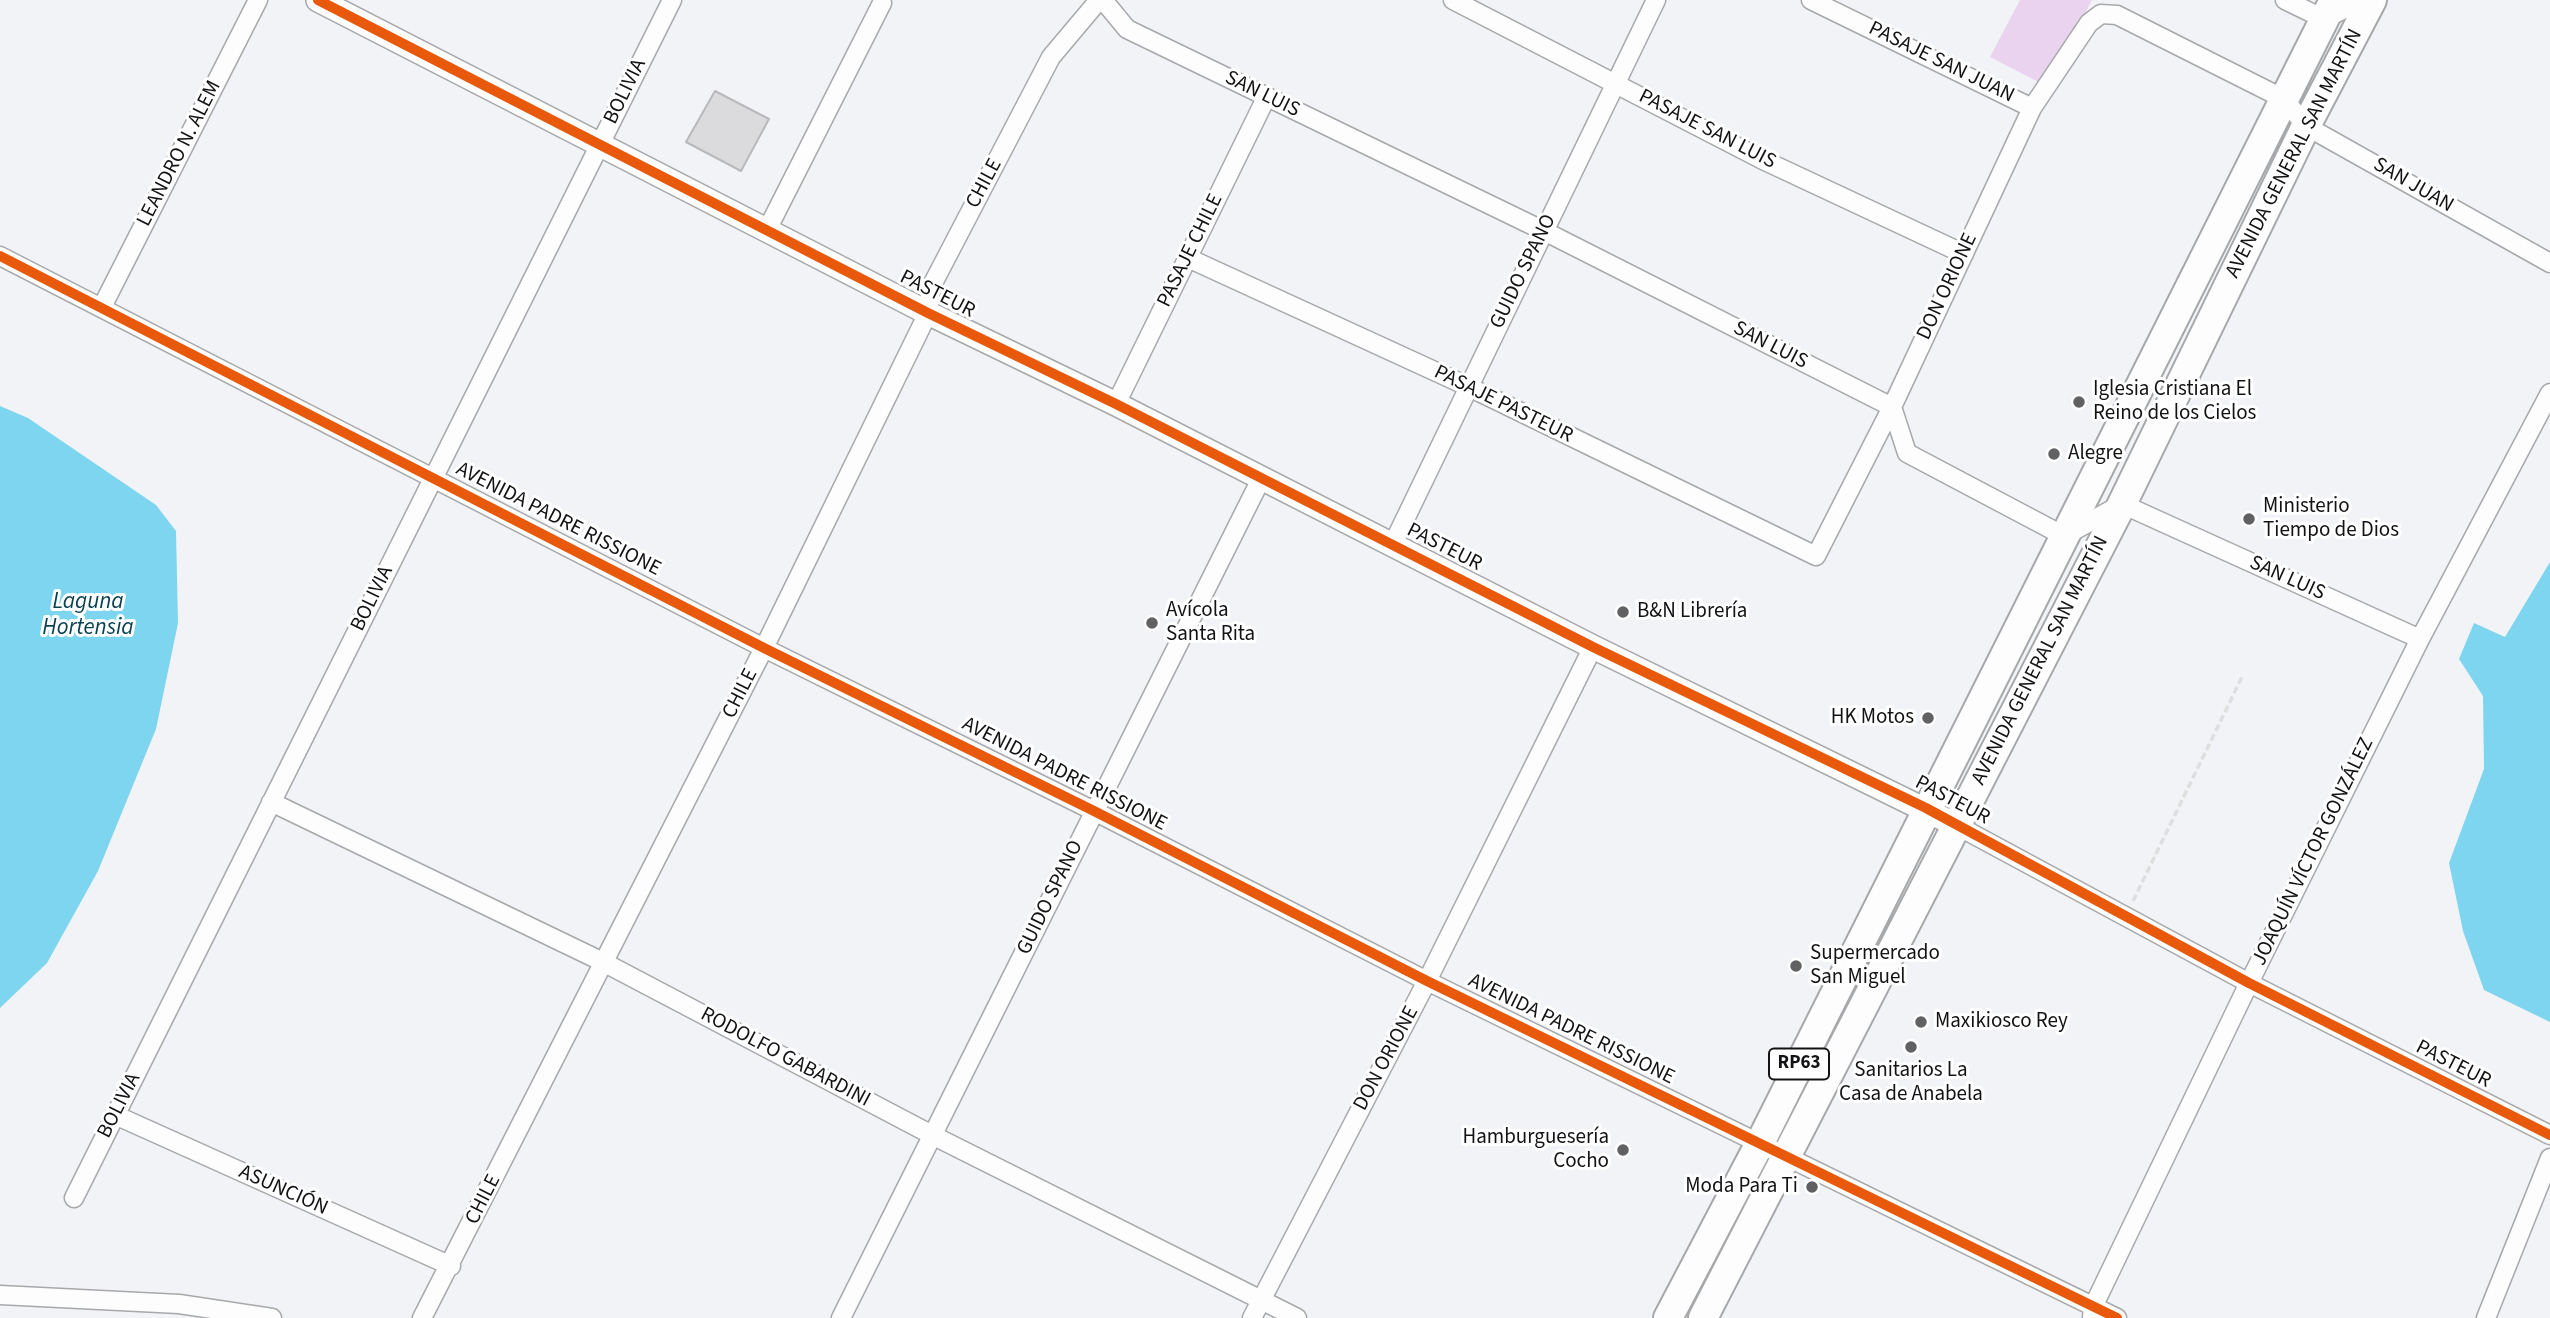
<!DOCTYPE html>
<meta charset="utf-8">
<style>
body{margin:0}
canvas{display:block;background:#f2f3f6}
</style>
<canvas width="2550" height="1318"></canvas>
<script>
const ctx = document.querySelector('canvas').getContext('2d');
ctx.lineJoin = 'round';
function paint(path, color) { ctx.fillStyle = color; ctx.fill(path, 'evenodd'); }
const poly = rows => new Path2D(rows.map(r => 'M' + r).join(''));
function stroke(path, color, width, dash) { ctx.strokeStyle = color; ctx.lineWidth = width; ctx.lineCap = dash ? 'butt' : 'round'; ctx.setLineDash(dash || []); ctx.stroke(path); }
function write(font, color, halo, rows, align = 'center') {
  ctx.font = font + ' "Source Sans 3",sans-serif'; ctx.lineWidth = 6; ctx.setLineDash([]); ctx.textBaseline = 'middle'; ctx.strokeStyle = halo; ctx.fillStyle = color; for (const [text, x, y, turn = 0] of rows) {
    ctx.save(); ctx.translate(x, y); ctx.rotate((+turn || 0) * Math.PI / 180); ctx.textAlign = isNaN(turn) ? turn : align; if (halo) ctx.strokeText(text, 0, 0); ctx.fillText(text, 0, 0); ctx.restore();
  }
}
const green = poly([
 [2020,0,2092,0,2046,86,1990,57]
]);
const water = poly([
 [0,406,28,418,156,505,176,531,178,623,156,729,98,871,47,963,0,1008],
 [2550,562,2550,1022,2484,990,2463,931,2449,863,2484,769,2483,696,2459,659,2474,623,2505,637]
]);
const building = poly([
 [715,91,769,119,741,171,686,142,715,91]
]);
const path = poly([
 [2133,901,2242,677]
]);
const minor = poly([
 [1103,0,1127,29,1544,231,1892,407,1907,453,2064,536,2122,504,2420,639],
 [1453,0,1761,159,1964,254],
 [1811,0,2032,108],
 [2285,0,2324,19,2363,0],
 [768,228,882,3],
 [0,256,764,648,1094,811,1427,981,2117,1318],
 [1188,258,1467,386,1816,556,1892,407,2032,108,2089,23,2101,14,2117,15,2284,99,2306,126,2550,263],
 [102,307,258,0],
 [1116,404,1266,98],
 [1393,544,1656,0],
 [271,802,603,962,934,1136,1297,1318],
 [1956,825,2249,983,2550,1135],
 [115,1115,451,1266],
 [74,1198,672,0],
 [0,1295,179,1304,272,1318],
 [2092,1317,2093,1307,2249,983,2420,639,2550,393],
 [422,1318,764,648,928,313,931,287,1051,57,1099,0],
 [841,1318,1261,479],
 [1252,1318,1427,981,1593,647],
 [2486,1318,2550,1158]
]);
const tertiary = poly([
 [318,0,928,313,1116,404,1593,647,1956,825]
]);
const primary = poly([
 [1668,1318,1760,1143,2334,0],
 [1703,1318,2122,504,2306,126,2372,0]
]);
const cycleway = poly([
 [318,0,928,313,1116,404,1593,647,1926,808,2249,983,2550,1135],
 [0,256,764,648,1094,811,1427,981,2117,1318]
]);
const markers = [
 [2079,402,7,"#616164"],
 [2054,454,7,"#616164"],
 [2249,519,7,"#616164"],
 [1623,612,7,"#616164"],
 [1152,623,7,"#616164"],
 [1928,718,7,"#616164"],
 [1796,966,7,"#616164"],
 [1921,1022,7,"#616164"],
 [1911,1047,7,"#616164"],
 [1623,1150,7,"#616164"],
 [1812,1187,7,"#616164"]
];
const shields = [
 [1799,1064,60]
];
const shieldNames = [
 ["RP63",1799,1064]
];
const streetNames = [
 ["PASAJE SAN JUAN",1941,63,26],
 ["BOLIVIA",626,92,-64],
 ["SAN LUIS",1262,95,26],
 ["PASAJE SAN LUIS",1707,130,27],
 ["LEANDRO N. ALEM",180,154,-63],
 ["AVENIDA GENERAL SAN MARTÍN",2295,154,-63],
 ["CHILE",985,184,-62],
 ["SAN JUAN",2413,186,30],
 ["PASAJE CHILE",1191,251,-64],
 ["GUIDO SPANO",1524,272,-64],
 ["DON ORIONE",1948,287,-65],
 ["PASTEUR",937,295,27],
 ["SAN LUIS",1770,346,27],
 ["PASAJE PASTEUR",1503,405,26],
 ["AVENIDA PADRE RISSIONE",558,520,27],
 ["PASTEUR",1444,548,27],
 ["SAN LUIS",2287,579,24],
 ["BOLIVIA",373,599,-64],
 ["AVENIDA GENERAL SAN MARTÍN",2041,661,-63],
 ["CHILE",741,694,-63],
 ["AVENIDA PADRE RISSIONE",1064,775,27],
 ["PASTEUR",1952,801,28],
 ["JOAQUÍN VÍCTOR GONZÁLEZ",2314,852,-64],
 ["GUIDO SPANO",1051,898,-64],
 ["AVENIDA PADRE RISSIONE",1571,1030,26],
 ["RODOLFO GABARDINI",785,1058,28],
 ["DON ORIONE",1387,1059,-62],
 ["PASTEUR",2453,1065,27],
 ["BOLIVIA",120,1106,-63],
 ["ASUNCIÓN",283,1191,24],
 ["CHILE",484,1200,-63]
];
const poiNames = [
 ["Iglesia Cristiana El",2093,390],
 ["Reino de los Cielos",2093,414],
 ["Alegre",2068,454],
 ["Ministerio",2263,507],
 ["Tiempo de Dios",2263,531],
 ["Avícola",1166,611],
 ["Santa Rita",1166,635],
 ["B&N Librería",1637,612],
 ["HK Motos",1914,718,"right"],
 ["Supermercado",1810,954],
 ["San Miguel",1810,978],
 ["Maxikiosco Rey",1935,1022],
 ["Sanitarios La",1911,1071,"center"],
 ["Casa de Anabela",1911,1095,"center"],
 ["Hamburguesería",1609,1138,"right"],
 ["Cocho",1609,1162,"right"],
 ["Moda Para Ti",1798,1187,"right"]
];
const waterNames = [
 ["Laguna",88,603],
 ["Hortensia",88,629]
];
paint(green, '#ead3ee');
paint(water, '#7ed5ef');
paint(building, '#dbdbde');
stroke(building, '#b9b9bb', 2);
stroke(minor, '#a7a8aa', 21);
stroke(tertiary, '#a7a8aa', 26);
stroke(primary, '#a7a8aa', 32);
stroke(path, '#dedede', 3.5, [7, 3.5]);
stroke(minor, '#fdfdfe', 18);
stroke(tertiary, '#fdfdfe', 23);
stroke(primary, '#fdfdfe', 28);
stroke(cycleway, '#e8590c', 10);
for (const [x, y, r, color] of markers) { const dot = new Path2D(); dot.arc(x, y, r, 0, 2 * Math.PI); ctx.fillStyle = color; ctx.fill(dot); stroke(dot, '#fff', 2.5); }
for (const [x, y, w] of shields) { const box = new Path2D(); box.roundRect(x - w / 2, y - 15.5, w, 31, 5); ctx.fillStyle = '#fff'; ctx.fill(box); stroke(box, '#131315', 2); }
write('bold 19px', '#131315', null, shieldNames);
write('21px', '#131315', '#fff', streetNames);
write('21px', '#131315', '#fff', poiNames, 'left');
write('italic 23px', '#0a4251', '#fff', waterNames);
</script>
